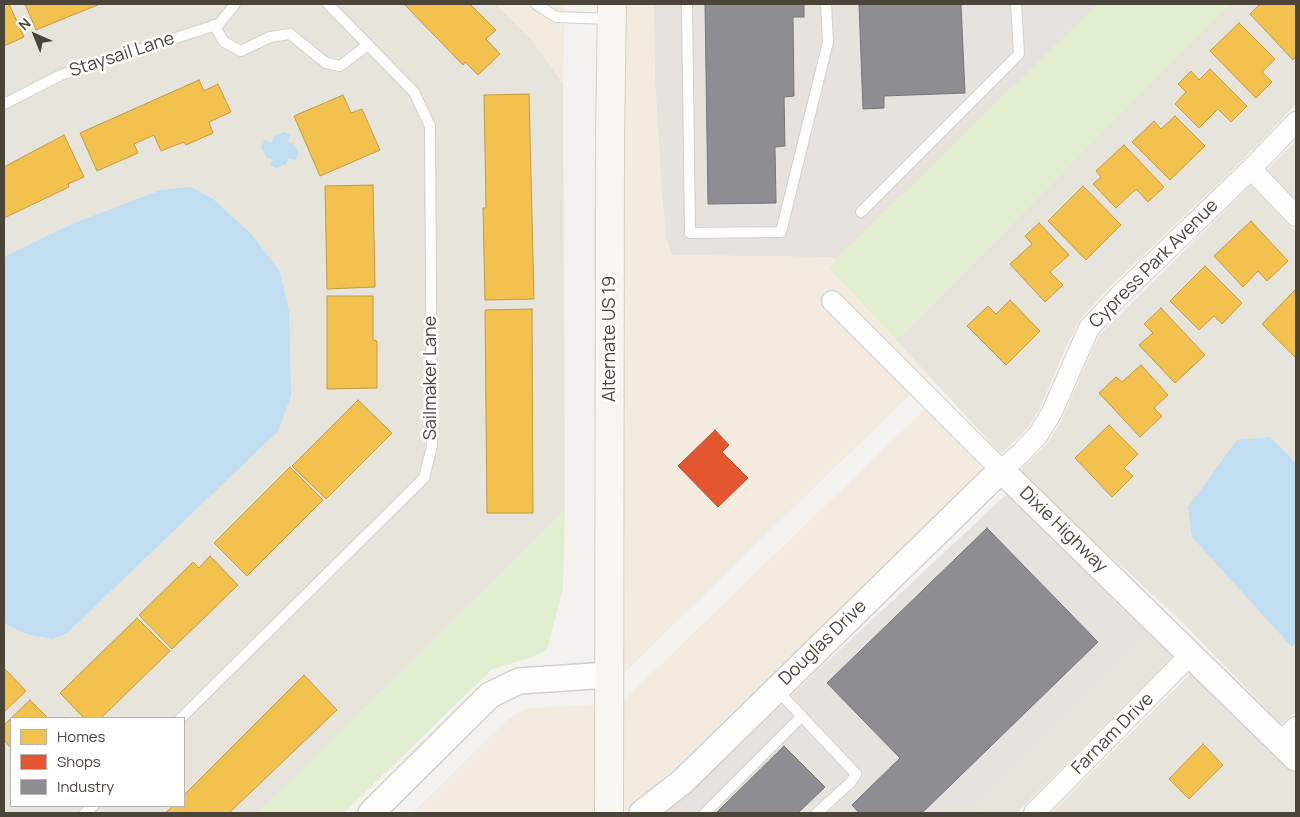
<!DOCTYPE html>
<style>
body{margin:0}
#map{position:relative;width:1300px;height:817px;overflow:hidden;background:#f4f2ee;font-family:Manrope,sans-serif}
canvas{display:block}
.frame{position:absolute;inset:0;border:5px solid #4b4439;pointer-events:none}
.legend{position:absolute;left:10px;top:717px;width:175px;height:90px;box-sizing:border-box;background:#fff;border:1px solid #b7b4b0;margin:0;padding:6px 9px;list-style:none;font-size:15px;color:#4b4439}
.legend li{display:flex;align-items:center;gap:10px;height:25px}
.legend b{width:25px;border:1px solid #b7b4b0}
.north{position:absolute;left:10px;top:10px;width:50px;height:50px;-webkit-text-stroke:4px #fff;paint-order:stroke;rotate:316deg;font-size:14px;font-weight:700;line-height:20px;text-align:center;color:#4b4439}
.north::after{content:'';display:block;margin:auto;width:18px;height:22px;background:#4b4439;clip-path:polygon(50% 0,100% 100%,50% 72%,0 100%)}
</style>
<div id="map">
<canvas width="1300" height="817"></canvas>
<div class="frame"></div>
<ul class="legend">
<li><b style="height:14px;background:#f2c14e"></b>Homes</li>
<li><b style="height:14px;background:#e4572e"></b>Shops</li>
<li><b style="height:14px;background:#8d8d92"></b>Industry</li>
</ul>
<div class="north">N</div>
</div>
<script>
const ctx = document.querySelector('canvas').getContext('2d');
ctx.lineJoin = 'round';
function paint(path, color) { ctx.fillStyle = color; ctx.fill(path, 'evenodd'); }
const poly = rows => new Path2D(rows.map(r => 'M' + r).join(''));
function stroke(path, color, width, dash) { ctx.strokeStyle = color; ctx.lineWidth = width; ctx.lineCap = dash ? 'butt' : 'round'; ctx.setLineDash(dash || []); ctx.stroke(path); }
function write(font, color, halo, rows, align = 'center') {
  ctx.font = font + ' Manrope,sans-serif'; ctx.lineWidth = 5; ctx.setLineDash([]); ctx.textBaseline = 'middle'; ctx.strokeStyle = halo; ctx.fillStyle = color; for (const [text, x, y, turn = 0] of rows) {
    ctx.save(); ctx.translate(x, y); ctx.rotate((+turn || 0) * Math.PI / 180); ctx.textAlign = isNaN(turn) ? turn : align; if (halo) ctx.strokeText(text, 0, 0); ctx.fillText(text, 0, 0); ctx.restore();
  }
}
const residential = poly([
 [4,4,496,4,533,41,563,84,565,511,258,813,4,813],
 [11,718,184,718,184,806,11,806],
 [1230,4,1296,4,1296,104,1243,160,1112,285,1080,319,1065,349,1041,406,1028,428,1001,454,896,340],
 [1296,140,1296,201,1267,170],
 [1251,185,1296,232,1296,463,1270,437,1293,647,1296,643,1296,711,1282,724,1174,614,1018,472,1047,444,1062,419,1099,335],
 [1154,634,1175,654,1017,813,974,813],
 [1193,671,1296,774,1296,813,1051,813]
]);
const commercial = poly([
 [496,4,565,4,563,84,533,41],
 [624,4,654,4,655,80,662,195,666,237,672,255,832,257,835,260,828,267,929,376,621,676],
 [925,409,984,469,673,773,622,813,621,703],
 [598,705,598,813,412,813,508,719,528,708]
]);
const industrial = poly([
 [654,4,1101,4,835,260,832,257,672,255,666,237,662,195,655,80],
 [1009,492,1154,634,974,813,665,813]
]);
const green = poly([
 [1097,4,1230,4,896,340,828,267],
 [565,511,563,588,547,650,529,658,492,669,344,813,258,813]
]);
const water = poly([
 [284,132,290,135,288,142,294,144,299,153,295,160,289,158,286,164,277,168,270,165,273,160,266,157,261,147,265,140,271,143,275,136],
 [191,187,213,199,252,235,280,272,289,312,291,396,278,431,67,633,52,639,27,634,9,626,4,621,4,257,72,224,161,190],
 [1270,437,1296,463,1296,643,1292,647,1192,537,1188,507,1237,440]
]);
const homes = poly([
 [4,4,9,4,24,37,4,46,4,4],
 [25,4,100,4,36,30,25,4],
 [404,4,470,4,496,30,486,39,500,54,478,75,465,62,463,65,404,4],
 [1260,4,1296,4,1296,56,1293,60,1250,14,1260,4],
 [1239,23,1275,59,1262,72,1272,82,1256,98,1210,51,1239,23],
 [1210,69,1247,106,1231,122,1218,109,1199,128,1175,104,1186,92,1178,84,1191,71,1199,80,1210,69],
 [199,80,204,91,218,84,231,112,209,122,213,133,186,145,184,142,161,151,154,135,134,144,138,153,97,171,80,133,199,80],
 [529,94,534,299,485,300,483,208,486,208,484,95,529,94],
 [343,95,351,113,362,109,380,150,320,176,294,116,343,95],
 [1175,116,1205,146,1170,180,1132,142,1154,121,1161,129,1175,116],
 [64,135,84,177,68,184,69,187,4,218,4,167,64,135],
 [1124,145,1164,187,1148,202,1136,189,1116,208,1093,184,1101,177,1096,171,1124,145],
 [373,185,375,287,327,289,325,186,373,185],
 [1083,186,1121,225,1086,260,1048,221,1083,186],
 [1251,221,1288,261,1267,281,1258,271,1243,287,1214,256,1251,221],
 [1039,223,1069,255,1050,272,1063,285,1045,302,1010,264,1032,244,1025,236,1039,223],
 [1205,266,1242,303,1222,324,1214,316,1199,330,1170,301,1205,266],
 [1296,289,1296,358,1262,324,1296,289],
 [327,296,373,296,373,340,377,341,377,388,327,389,327,296],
 [1010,300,1040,331,1006,365,967,326,988,306,996,314,1010,300],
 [1161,308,1205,355,1175,383,1139,345,1153,333,1144,324,1161,308],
 [532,309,533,513,487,513,485,310,532,309],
 [1141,365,1168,395,1154,408,1162,416,1140,437,1099,393,1116,377,1122,382,1141,365],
 [358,400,392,433,326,499,292,466,358,400],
 [1109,425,1138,454,1124,468,1133,476,1112,497,1075,458,1109,425],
 [290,467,323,500,247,576,214,543,290,467],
 [210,556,238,585,172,649,139,615,193,562,199,568,210,556],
 [137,618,170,651,101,718,84,718,60,693,137,618],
 [4,668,26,691,4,712,4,668],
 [304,675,337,710,229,813,165,813,173,806,184,806,184,795,304,675],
 [30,700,48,718,11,718,11,748,4,740,4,725,30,700],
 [1203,744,1223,765,1189,799,1169,779,1203,744]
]);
const shops = poly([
 [715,430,729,445,722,452,748,478,718,507,678,466,715,430]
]);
const industry = poly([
 [705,4,804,4,804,17,793,17,794,96,784,97,785,146,775,147,776,203,708,204,705,4],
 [859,4,961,4,965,93,884,96,884,108,863,109,859,4],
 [987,528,1098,642,922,813,859,813,852,805,900,758,827,683,987,528],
 [784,746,825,787,798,813,716,813,784,746]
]);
const service = poly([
 [536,4,556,17,611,19],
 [687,4,690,233,781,232,828,42,826,4],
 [214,25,224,42,241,51,270,37,290,34,326,63,340,66,368,45],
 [4,104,61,75,219,24,235,4],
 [861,212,1019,54,1016,4],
 [777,690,856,774,851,782,817,813],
 [181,718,424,478,432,446,430,126,414,92,328,4],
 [85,813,93,806],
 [705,813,802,716]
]);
const minor = poly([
 [1251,169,1296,216],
 [832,301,1001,470,1020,454,1038,435,1052,412,1089,328,1121,294,1251,169,1296,122],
 [1281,742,1296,727],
 [1034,813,1191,654]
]);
const tertiary = poly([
 [371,813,490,695,519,681,609,675],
 [642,813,682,782,1001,470,1296,758]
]);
const secondary = poly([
 [609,813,610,138,612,4]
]);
const streetNames = [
 ["Staysail Lane",122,55,-18],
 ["Cypress Park Avenue",1154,264,-45],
 ["Alternate US 19",610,339,-90],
 ["Sailmaker Lane",431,378,-90],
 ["Dixie Highway",1063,530,44],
 ["Douglas Drive",823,643,-44],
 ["Farnam Drive",1113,734,-45]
];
paint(residential, '#e7e4dc');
paint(commercial, '#f3ebdf');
paint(industrial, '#e6e2de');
paint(green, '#e1eecf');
paint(water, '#c0ddf1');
paint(homes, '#f2c14e');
stroke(homes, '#c09c48', 1);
paint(shops, '#e4572e');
stroke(shops, '#b65131', 1);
paint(industry, '#8d8d92');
stroke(industry, '#797777', 1);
stroke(service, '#d2d0cb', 12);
stroke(minor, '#d2d0cb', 22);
stroke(tertiary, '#d2d0cb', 28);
stroke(secondary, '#d3cfc5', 30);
stroke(service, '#fdfdfc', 10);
stroke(minor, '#fdfdfc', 20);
stroke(tertiary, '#fdfdfc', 25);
stroke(secondary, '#f7f6f1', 28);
write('18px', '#4b4439', '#fff', streetNames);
</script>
